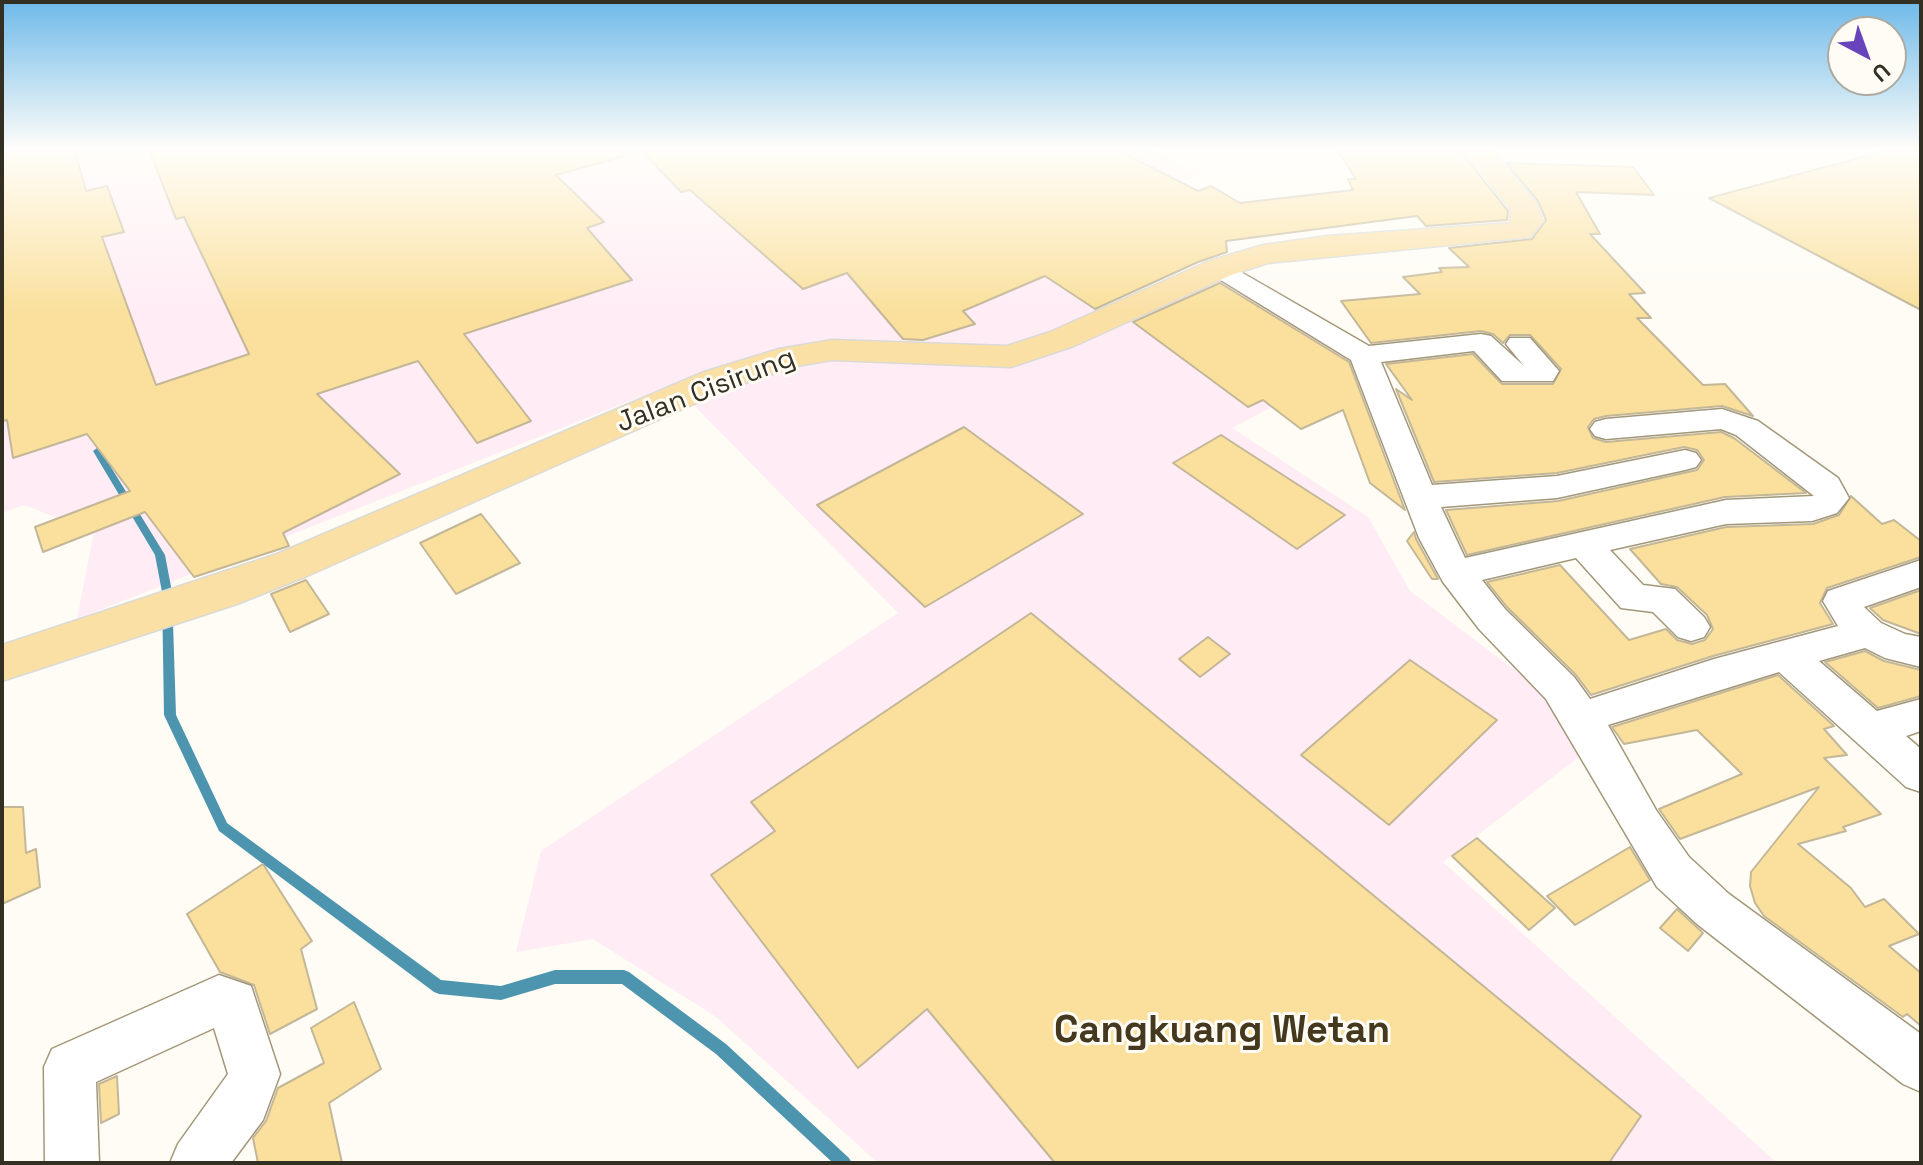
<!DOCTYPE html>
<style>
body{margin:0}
#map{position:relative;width:1923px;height:1165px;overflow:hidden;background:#fefcf5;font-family:"Space Grotesk",sans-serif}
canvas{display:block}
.frame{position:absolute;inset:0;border:4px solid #342f23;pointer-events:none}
.north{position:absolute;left:1827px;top:16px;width:80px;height:80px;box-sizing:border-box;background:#fefcf5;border:2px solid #adaaa1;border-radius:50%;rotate:139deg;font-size:22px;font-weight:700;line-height:32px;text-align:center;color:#342f23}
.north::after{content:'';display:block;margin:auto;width:28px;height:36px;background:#6843bc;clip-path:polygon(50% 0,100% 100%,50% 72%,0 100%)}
</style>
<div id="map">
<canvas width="1923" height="1165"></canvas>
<div class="frame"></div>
<div class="north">U</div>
</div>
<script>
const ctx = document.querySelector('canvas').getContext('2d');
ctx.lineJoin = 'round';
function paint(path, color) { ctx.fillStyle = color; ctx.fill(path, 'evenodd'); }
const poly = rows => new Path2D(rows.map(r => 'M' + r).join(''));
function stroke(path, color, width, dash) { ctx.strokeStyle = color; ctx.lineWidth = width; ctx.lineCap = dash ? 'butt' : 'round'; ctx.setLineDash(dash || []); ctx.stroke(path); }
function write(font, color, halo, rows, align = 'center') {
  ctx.font = font + ' "Space Grotesk",sans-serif'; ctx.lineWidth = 6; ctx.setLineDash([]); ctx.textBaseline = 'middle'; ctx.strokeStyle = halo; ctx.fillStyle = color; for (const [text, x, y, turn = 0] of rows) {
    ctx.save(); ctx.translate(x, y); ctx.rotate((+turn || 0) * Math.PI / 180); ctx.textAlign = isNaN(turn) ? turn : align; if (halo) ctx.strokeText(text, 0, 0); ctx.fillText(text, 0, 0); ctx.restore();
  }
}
const industrial = poly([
 [2,148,1146,148,1199,175,1020,250,1135,321,1223,277,1358,362,1232,428,1368,517,1410,591,1545,693,1589,749,1443,862,1777,1163,878,1163,715,1016,593,939,516,952,541,851,898,613,673,384,77,619,94,532,24,505,2,513]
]);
const stream = poly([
 [97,448,101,451,165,555,172,592,176,715,227,823,441,980,501,986,555,970,624,970,629,972,726,1044,849,1158,852,1163,833,1163,716,1054,622,984,555,984,501,1000,439,994,434,992,219,831,164,715,162,592,155,555,93,451,97,448]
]);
const building = poly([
 [2,148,74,148,86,191,107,186,124,232,102,237,156,385,249,354,184,217,176,219,150,152,168,148,622,148,624,156,556,175,604,222,587,228,632,280,464,334,531,421,477,443,418,361,317,394,400,474,283,533,289,546,194,577,145,512,43,552,35,527,130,491,87,434,13,458,7,420,2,421,2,148],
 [639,148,1113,148,1198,191,1211,186,1240,203,1353,190,1348,179,1356,179,1337,150,1458,148,1508,211,1507,220,1426,226,1417,216,1226,241,1227,252,1198,262,1095,309,1045,276,963,311,975,324,923,340,903,339,847,273,803,289,690,190,681,192,639,148],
 [1897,148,1921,148,1921,310,1709,198,1897,148],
 [1506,163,1633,167,1654,195,1576,192,1600,234,1590,234,1645,293,1629,294,1651,318,1637,318,1703,385,1725,384,1753,416,1722,406,1606,416,1594,419,1588,427,1593,438,1606,442,1721,432,1734,438,1806,493,1725,497,1467,555,1446,510,1558,501,1697,470,1704,460,1697,450,1684,447,1557,473,1434,482,1396,389,1412,400,1386,364,1473,354,1502,384,1553,384,1561,369,1530,335,1510,335,1503,343,1493,334,1481,331,1371,343,1341,301,1420,294,1403,277,1442,272,1439,268,1469,267,1449,248,1532,239,1546,220,1538,201,1506,163],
 [1220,283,1349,362,1405,510,1370,483,1343,410,1301,429,1263,400,1248,407,1133,322,1220,283],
 [964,427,1083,514,925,607,817,505,964,427],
 [1221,435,1272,468,1345,515,1297,549,1173,463,1221,435],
 [1851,496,1882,524,1894,520,1921,541,1921,557,1827,588,1820,603,1833,624,1713,656,1591,695,1576,675,1507,607,1487,582,1560,565,1629,640,1666,629,1677,640,1692,644,1705,640,1713,629,1707,615,1677,587,1661,584,1630,549,1726,527,1813,524,1839,515,1851,496],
 [481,514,520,563,456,594,420,543,481,514],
 [1414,532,1416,539,1438,579,1432,579,1407,541,1414,532],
 [306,580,329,614,290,632,271,594,306,580],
 [1921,590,1921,634,1883,620,1870,608,1921,590],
 [1031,613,1641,1116,1609,1163,1055,1163,927,1009,858,1068,711,875,775,831,751,802,1031,613],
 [1208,637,1230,654,1200,677,1179,659,1208,637],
 [1865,651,1884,661,1921,670,1921,696,1878,708,1825,662,1865,651],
 [1410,660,1497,720,1389,825,1301,755,1410,660],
 [1778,675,1834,726,1824,729,1847,755,1824,758,1881,814,1843,827,1846,831,1798,844,1851,888,1865,907,1884,899,1919,934,1889,946,1921,973,1921,1026,1907,1014,1903,1017,1764,916,1755,903,1750,886,1751,872,1819,787,1680,839,1659,809,1742,774,1697,730,1624,744,1612,727,1778,675],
 [2,807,23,807,26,853,36,849,40,887,2,904,2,807],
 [1477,838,1555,908,1529,930,1452,856,1477,838],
 [1630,847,1650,880,1575,925,1547,896,1630,847],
 [263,864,312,941,301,949,317,1009,270,1034,254,985,220,972,187,914,263,864],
 [1677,909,1703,933,1688,951,1660,928,1677,909],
 [354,1002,381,1069,329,1103,342,1163,258,1163,253,1138,266,1121,278,1088,324,1063,311,1028,354,1002],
 [117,1076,119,1114,101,1123,99,1084,117,1076]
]);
const minor = poly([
 [1220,260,1369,346,1481,334,1491,336,1524,366,1506,344,1510,338,1530,338,1559,371,1553,381,1502,381,1474,351,1381,362,1432,485,1557,476,1685,450,1696,453,1701,460,1696,467,1685,470,1557,498,1441,507,1465,558,1726,500,1814,496,1736,435,1721,429,1606,439,1595,436,1590,429,1595,422,1606,419,1722,409,1758,421,1838,478,1849,498,1837,513,1812,521,1726,524,1610,550,1643,585,1675,589,1704,617,1710,627,1704,637,1691,641,1678,637,1653,612,1621,608,1576,558,1482,580,1505,609,1574,677,1590,699,1714,659,1838,626,1823,601,1828,591,1921,560,1921,587,1864,607,1881,623,1905,634,1921,637,1921,667,1885,658,1865,648,1819,661,1877,711,1921,699,1921,731,1906,736,1921,749,1921,792,1906,787,1779,672,1608,725,1656,810,1689,857,1729,894,1921,1034,1921,1092,1903,1084,1697,924,1657,887,1546,699,1479,629,1443,582,1419,538,1351,360,1211,274,1207,268,1220,260],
 [219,975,251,986,280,1074,263,1120,231,1163,170,1163,178,1144,228,1074,214,1028,96,1082,99,1163,45,1163,44,1067,52,1049,219,975]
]);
const major = poly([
 [1462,148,1490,148,1536,203,1543,221,1530,237,1268,263,1231,275,1074,346,1011,367,832,360,797,366,730,388,307,576,237,604,2,681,2,645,277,554,704,372,779,349,832,340,1007,346,1050,332,1209,261,1263,245,1327,236,1510,223,1511,210,1462,148]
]);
const streetNames = [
 ["Jalan Cisirung",706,391,-21]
];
const nearQuarternames = [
 ["Cangkuang Wetan",1222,1032]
];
paint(industrial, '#ffecf5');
paint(stream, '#4d95ae');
paint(building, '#fae09c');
stroke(building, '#c3b798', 2);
stroke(minor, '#a29779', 3);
stroke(major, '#dadad7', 3);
paint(minor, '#fff');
paint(major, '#fbe0a5');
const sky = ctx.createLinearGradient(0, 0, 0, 311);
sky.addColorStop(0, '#6eb9e9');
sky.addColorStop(0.48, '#fffefa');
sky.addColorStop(1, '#fffefa00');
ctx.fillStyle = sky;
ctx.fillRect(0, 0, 1923, 311);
write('28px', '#342f23', '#fefcf5', streetNames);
write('bold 38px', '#44391f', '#fefcf5', nearQuarternames);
</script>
